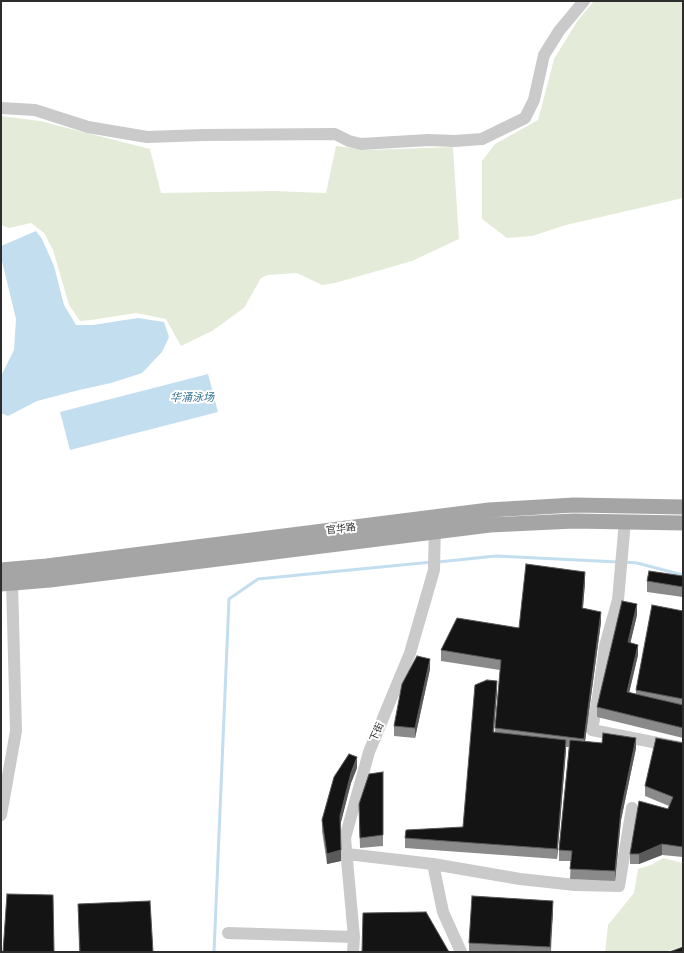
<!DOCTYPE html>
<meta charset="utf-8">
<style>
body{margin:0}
#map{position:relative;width:684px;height:953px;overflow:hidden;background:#fff;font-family:Rubik,sans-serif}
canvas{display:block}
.frame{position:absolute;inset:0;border:2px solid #2d2d2d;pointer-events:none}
</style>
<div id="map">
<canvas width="684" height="953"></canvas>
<div class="frame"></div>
</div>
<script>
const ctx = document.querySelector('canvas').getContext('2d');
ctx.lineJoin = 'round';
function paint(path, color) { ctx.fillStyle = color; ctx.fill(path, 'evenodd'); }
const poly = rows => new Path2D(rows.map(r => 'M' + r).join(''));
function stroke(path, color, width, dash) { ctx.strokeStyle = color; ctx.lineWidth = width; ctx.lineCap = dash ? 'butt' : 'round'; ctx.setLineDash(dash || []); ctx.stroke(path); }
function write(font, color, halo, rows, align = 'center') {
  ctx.font = font + ' Rubik,"Noto Sans SC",sans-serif'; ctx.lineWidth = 4; ctx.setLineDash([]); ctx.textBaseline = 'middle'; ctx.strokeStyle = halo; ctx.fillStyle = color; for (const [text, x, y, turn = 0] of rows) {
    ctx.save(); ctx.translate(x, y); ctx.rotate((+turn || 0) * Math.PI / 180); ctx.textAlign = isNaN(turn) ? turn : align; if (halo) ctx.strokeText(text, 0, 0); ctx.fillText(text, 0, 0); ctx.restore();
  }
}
const green = poly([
 [594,1,683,1,683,198,566,225,532,236,507,238,482,219,482,161,495,144,538,120,554,59,578,20],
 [1,116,40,121,150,149,161,193,273,191,326,193,336,146,367,150,453,147,459,239,412,261,335,283,322,285,297,273,268,275,261,278,244,308,212,331,181,346,166,319,136,313,91,320,80,321,69,305,53,250,44,233,31,223,9,228,1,225],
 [663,858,683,863,683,946,664,952,605,952,608,925,634,893,638,869,651,865]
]);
const water = poly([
 [36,231,42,239,54,266,64,305,76,325,93,325,138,318,164,322,169,337,162,352,142,373,111,383,79,390,37,401,8,416,1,413,1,376,14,350,16,319,1,257,1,246],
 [208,374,218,412,70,450,60,412]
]);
const stream = poly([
 [438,562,496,556,618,562],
 [623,562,637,563,683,575],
 [214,952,229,599,258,579,432,562]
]);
const minor = poly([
 [1,108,35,110,88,127,147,137,204,135,335,134,349,141,361,144,428,140,455,141,482,139,525,118,534,100,544,55,559,31,584,1],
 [625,521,618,600,605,646,598,697,592,730,683,748],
 [1,815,16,731,12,583],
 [347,854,433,864,443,912,461,952],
 [433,864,520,879,575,885,619,886,632,808],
 [228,933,354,937],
 [353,952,354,937,345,838,369,752,410,653,434,570,435,523]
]);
const major = poly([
 [1,570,47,566,489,510,574,505,683,507],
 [1,584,50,580,490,525,574,521,683,523]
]);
const wall = poly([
 [683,576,683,597,647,592,647,581],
 [585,582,583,608,601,622,585,741,636,748,621,820,615,881,570,879,571,861,559,861,559,850,569,747,566,747,557,859,405,848,405,838,463,827,497,691,494,732,495,732,500,670,441,661,441,650,519,628],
 [683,611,683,738,597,717,597,707,637,615,630,643,638,655,629,692,636,694,636,690],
 [430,669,415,738,394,736,394,726],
 [683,743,683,857,662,855,639,864,630,864,630,854,668,809,669,806,645,796,645,786],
 [357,768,351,783,340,825,341,861,327,864,322,831,322,820],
 [383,772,383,846,360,848,359,815],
 [78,904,153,952,79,952],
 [553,911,551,952,469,952,469,943]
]);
const shadedWall = poly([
 [585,572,585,582,582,619,582,608],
 [637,604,637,615,628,653,628,642],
 [601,612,601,622,584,749,584,739],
 [638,645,638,655,627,702,627,692],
 [430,659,430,669,415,738,415,728],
 [497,681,497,691,493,742,493,732],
 [636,738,636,748,621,820,615,881,615,871,621,810],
 [566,740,566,751,557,859,557,849],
 [357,757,357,768,351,783,340,826,340,816,351,773],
 [662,844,662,855,639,864,639,854],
 [341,850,341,861,327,864,327,854],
 [553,901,553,911,550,952,550,947]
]);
const building = poly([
 [526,564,585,572,582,608,601,612,584,739,495,728,501,660,441,650,457,618,519,628,526,564],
 [649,571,683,576,683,587,647,581,649,571],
 [622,601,637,604,628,642,638,645,627,692,683,705,683,728,597,707,622,601],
 [652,605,683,611,683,699,636,690,652,605],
 [417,656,430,659,415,728,394,726,402,684,417,656],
 [487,680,497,681,493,732,566,740,557,849,405,838,406,830,463,827,475,685,487,680],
 [603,733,636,738,621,810,615,871,570,869,572,851,559,850,570,740,602,743,603,733],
 [656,738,683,743,683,847,662,844,639,854,630,854,639,801,668,809,673,797,645,786,656,738],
 [349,754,357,757,351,773,340,816,341,850,327,854,322,820,334,777,349,754],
 [383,772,383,835,360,838,359,804,369,774,383,772],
 [7,894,53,895,54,952,3,952,7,894],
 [472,896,553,901,550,947,469,943,472,896],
 [150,901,153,952,80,952,78,904,150,901],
 [426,912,449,952,362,952,363,913,426,912],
 [683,947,683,952,669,952,683,947]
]);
const streetNames = [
 ["官华路",341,529,-7],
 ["下街",377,732,-67]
];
const waterNames = [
 ["华涌泳场",192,398]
];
paint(green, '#e4ecd9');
paint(water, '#c3deee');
stroke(stream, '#c3deee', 3);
stroke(minor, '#cacaca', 12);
stroke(major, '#a5a5a5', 15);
paint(wall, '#8a8a8a');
paint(shadedWall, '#5a5a5a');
paint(building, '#141414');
stroke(building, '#5a5a5a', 1);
write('10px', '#2d2d2d', '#fff', streetNames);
write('italic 11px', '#357195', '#fff', waterNames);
</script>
